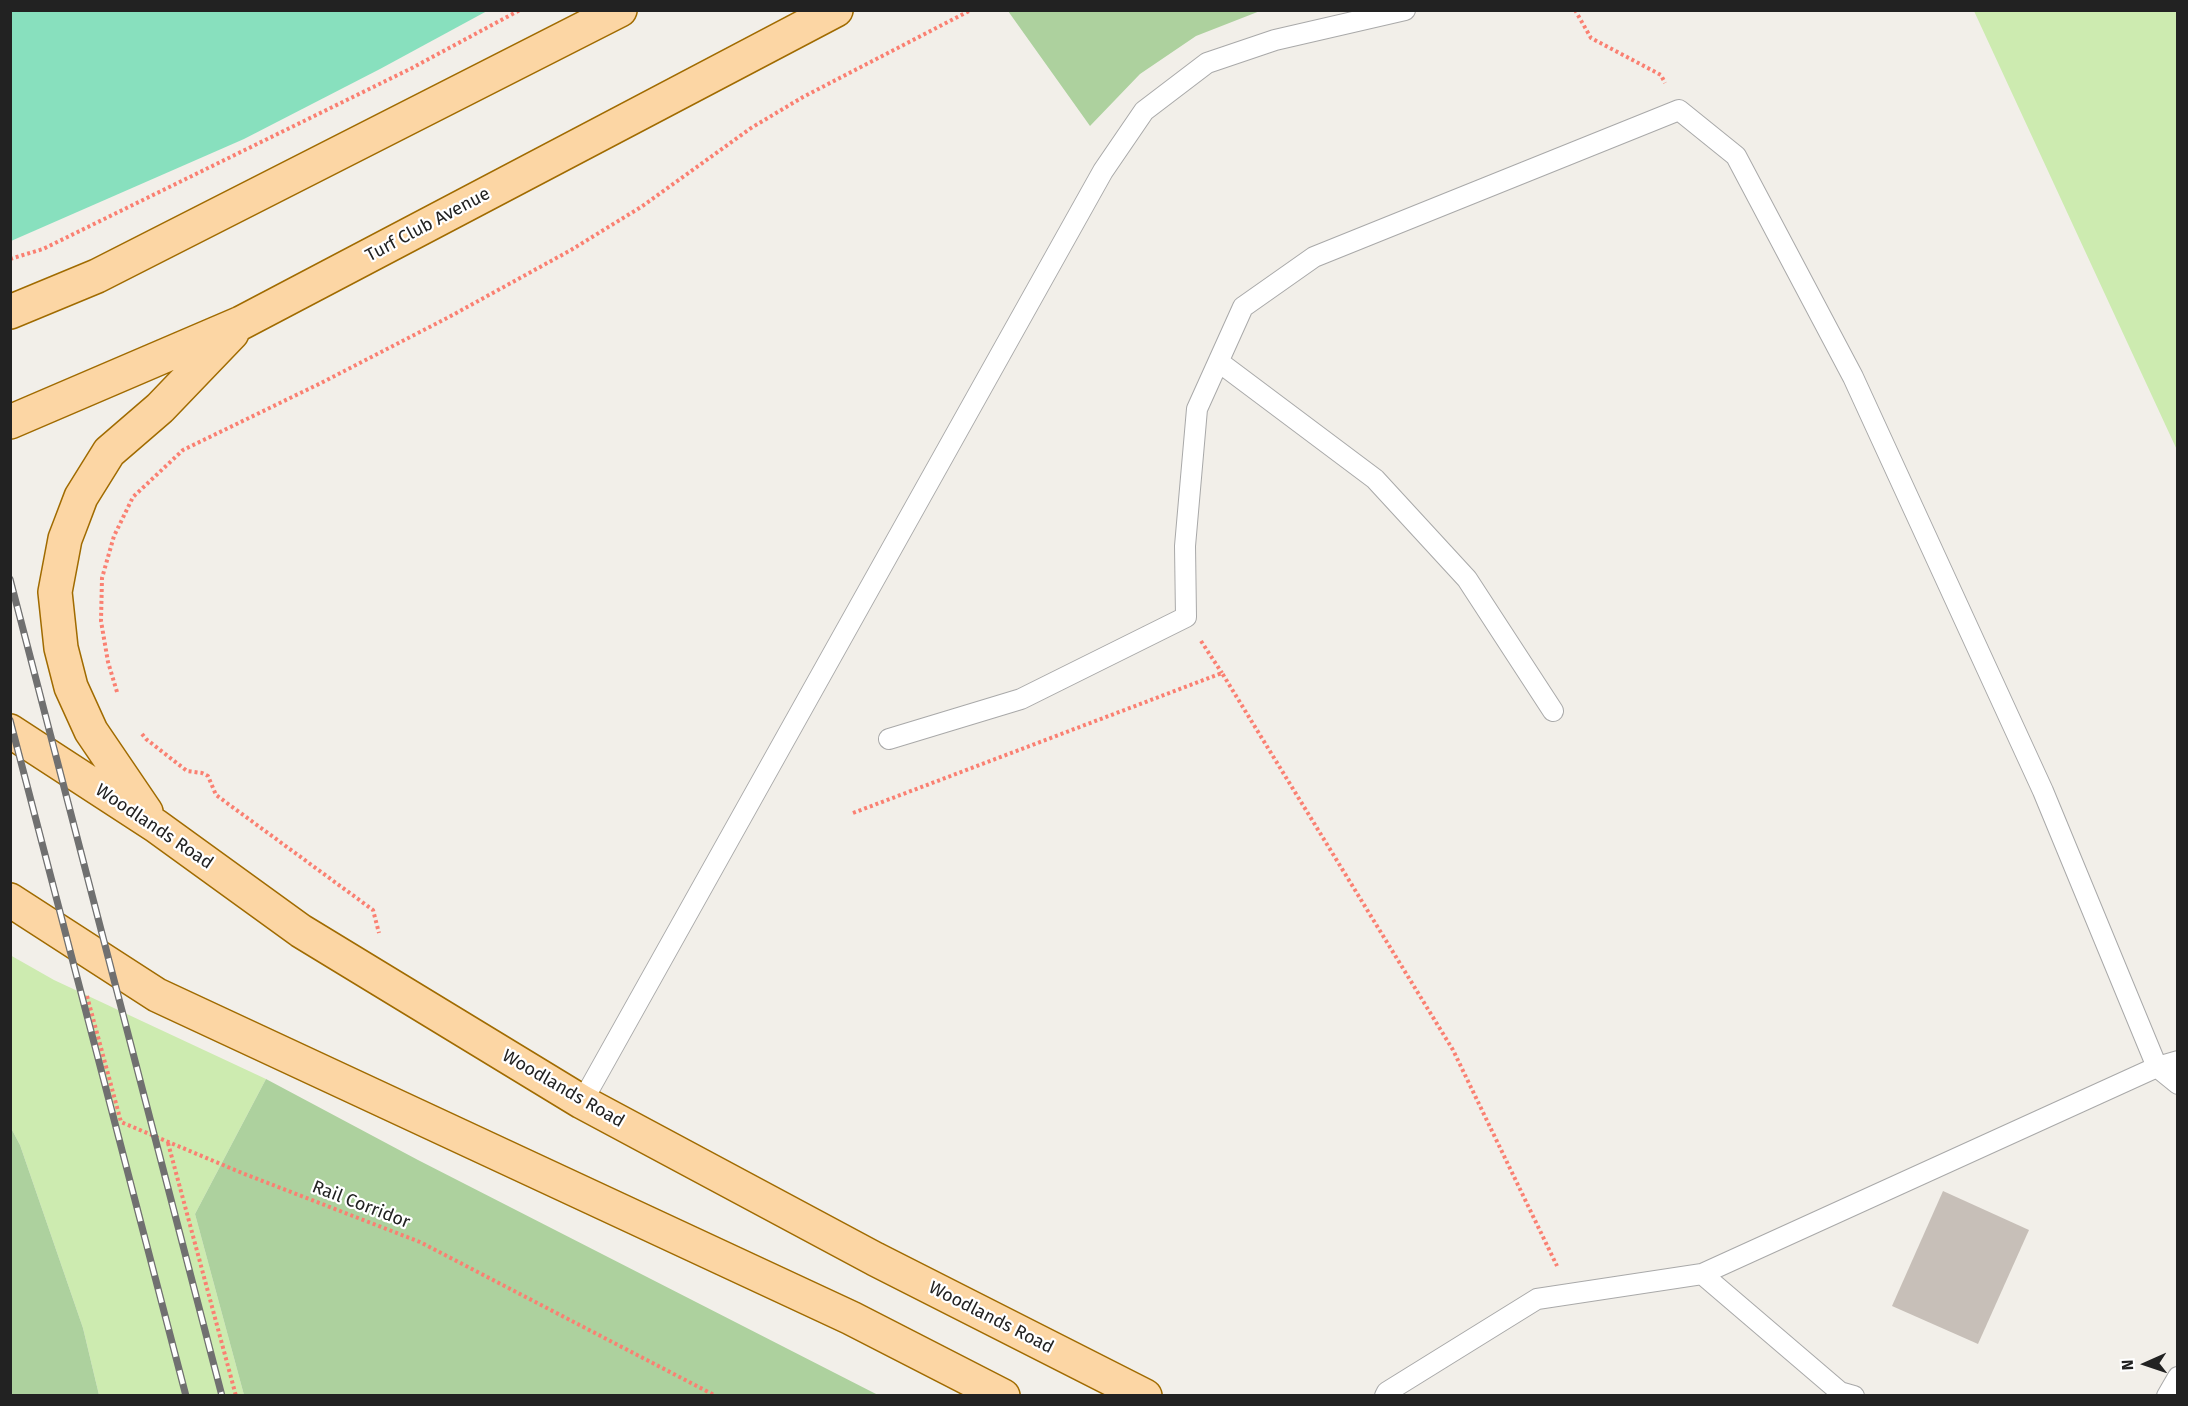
<!DOCTYPE html>
<style>
body{margin:0}
#map{position:relative;width:2188px;height:1406px;overflow:hidden;background:#f2efe9;font-family:"Fira Sans",sans-serif}
canvas{display:block}
.frame{position:absolute;inset:0;border:12px solid #222;pointer-events:none}
.north{position:absolute;left:2116px;top:1334px;width:60px;height:60px;-webkit-text-stroke:4px #fff;paint-order:stroke;rotate:267deg;font-size:16px;font-weight:700;line-height:24px;text-align:center;color:#222}
.north::after{content:'';display:block;margin:auto;width:21px;height:27px;background:#222;clip-path:polygon(50% 0,100% 100%,50% 72%,0 100%)}
</style>
<div id="map">
<canvas width="2188" height="1406"></canvas>
<div class="frame"></div>
<div class="north">N</div>
</div>
<script>
const ctx = document.querySelector('canvas').getContext('2d');
ctx.lineJoin = 'round';
function paint(path, color) { ctx.fillStyle = color; ctx.fill(path, 'evenodd'); }
const poly = rows => new Path2D(rows.map(r => 'M' + r).join(''));
function stroke(path, color, width, dash) { ctx.strokeStyle = color; ctx.lineWidth = width; ctx.lineCap = dash ? 'butt' : 'round'; ctx.setLineDash(dash || []); ctx.stroke(path); }
function write(font, color, halo, rows, align = 'center') {
  ctx.font = font + ' "Fira Sans",sans-serif'; ctx.lineWidth = 4.5; ctx.setLineDash([]); ctx.textBaseline = 'middle'; ctx.strokeStyle = halo; ctx.fillStyle = color; for (const [text, x, y, turn = 0] of rows) {
    ctx.save(); ctx.translate(x, y); ctx.rotate((+turn || 0) * Math.PI / 180); ctx.textAlign = isNaN(turn) ? turn : align; if (halo) ctx.strokeText(text, 0, 0); ctx.fillText(text, 0, 0); ctx.restore();
  }
}
const grass = poly([
 [1974,11,2177,11,2177,450],
 [10,955,54,980,266,1079,195,1214,244,1395,99,1395,83,1328,20,1145,11,1128]
]);
const forest = poly([
 [1008,11,1260,11,1196,36,1140,74,1090,126],
 [266,1079,418,1160,878,1395,244,1395,195,1214],
 [11,1128,20,1145,83,1328,99,1395,11,1395]
]);
const pitch = poly([
 [11,10,487,10,487,11,380,69,244,139,11,241]
]);
const building = poly([
 [1943,1191,2029,1230,1978,1344,1892,1306]
]);
const path = poly([
 [1575,10,1591,38,1661,75,1665,83],
 [10,259,43,249,410,69,520,10],
 [1201,641,1222,673],
 [117,692,108,662,101,621,102,578,114,536,133,497,183,450,321,383,449,317,571,250,641,207,751,128,803,97,971,10],
 [142,734,146,739,187,771,202,773,208,776,216,795,373,910,379,933],
 [853,813,1222,673,1453,1050,1557,1266],
 [87,996,121,1122,242,1173,420,1242,716,1396],
 [168,1143,236,1396]
]);
const lane = poly([
 [1219,362,1375,479,1467,579,1553,711],
 [889,739,1021,699,1186,617,1185,546,1197,409,1243,307,1314,257,1679,110,1736,156,1853,377,2043,791,2157,1067,2178,1084],
 [582,1102,1103,171,1144,111,1207,63,1275,40,1405,10],
 [1702,1274,1840,1392,1854,1396],
 [1385,1396,1387,1392,1537,1299,1702,1274,2157,1067,2178,1061],
 [2167,1396,2178,1377]
]);
const primary = poly([
 [10,312,97,276,620,10],
 [10,422,241,323,836,10],
 [10,731,156,826,301,931,582,1102,875,1259,1145,1396],
 [146,812,91,731,71,687,61,648,55,592,65,539,70,526,81,497,109,452,160,408,232,333],
 [10,900,157,995,851,1318,1003,1396]
]);
const rail = poly([
 [10,579,222,1396],
 [10,720,186,1396]
]);
const streetNames = [
 ["Turf Club Avenue",428,225,-28],
 ["Woodlands Road",154,827,34],
 ["Woodlands Road",563,1089,30],
 ["Rail Corridor",361,1205,21],
 ["Woodlands Road",991,1318,27]
];
paint(grass, '#cdebb0');
paint(forest, '#add19e');
paint(pitch, '#88e0be');
paint(building, '#c7bfb8');
stroke(lane, '#a9a9a9', 22);
stroke(primary, '#a06b00', 36);
stroke(path, '#fa8072', 4, [3, 3]);
stroke(lane, '#fff', 20);
stroke(primary, '#fcd6a4', 33);
stroke(rail, '#707070', 7);
stroke(rail, '#fff', 4.5, [14]);
write('18px', '#222', '#fff', streetNames);
</script>
